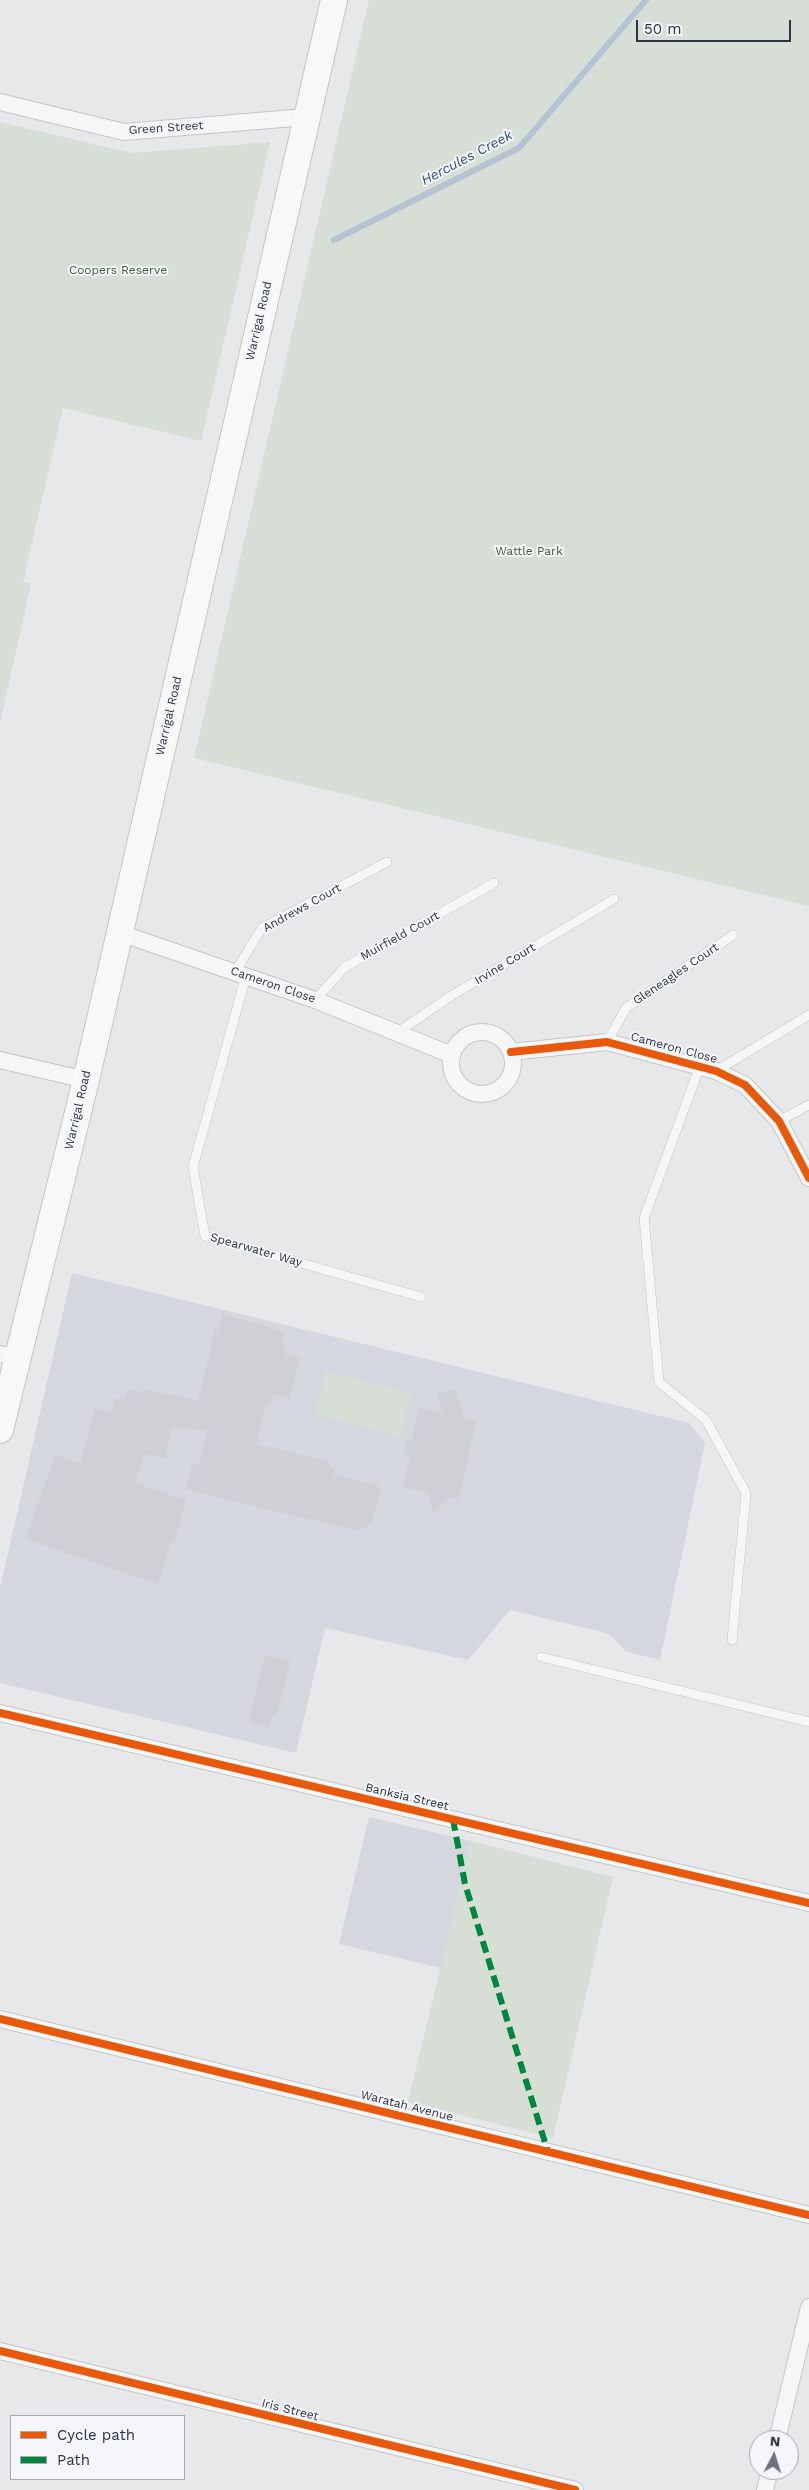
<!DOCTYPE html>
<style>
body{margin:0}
#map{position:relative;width:809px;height:2490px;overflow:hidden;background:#e6e8ea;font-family:"Work Sans",sans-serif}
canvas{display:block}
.legend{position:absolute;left:10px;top:2415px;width:175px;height:65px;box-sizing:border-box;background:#f4f6f9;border:1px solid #a4a8b1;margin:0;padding:6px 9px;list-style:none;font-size:15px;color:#2b3445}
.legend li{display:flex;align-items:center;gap:10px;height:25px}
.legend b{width:25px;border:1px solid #a4a8b1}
.north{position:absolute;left:749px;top:2430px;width:50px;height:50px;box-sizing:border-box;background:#f4f6f9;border:1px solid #a4a8b1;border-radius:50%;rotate:5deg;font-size:14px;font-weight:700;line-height:20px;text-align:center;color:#2b3445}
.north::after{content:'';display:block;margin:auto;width:18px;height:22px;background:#6c737f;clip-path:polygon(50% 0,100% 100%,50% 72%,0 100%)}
.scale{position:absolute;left:636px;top:20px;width:155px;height:22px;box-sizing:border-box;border:2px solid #2b3445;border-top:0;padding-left:6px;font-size:15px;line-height:18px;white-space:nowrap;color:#2b3445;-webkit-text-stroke:4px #f4f6f9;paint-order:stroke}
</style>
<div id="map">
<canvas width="809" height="2490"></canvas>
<ul class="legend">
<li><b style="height:6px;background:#e8590c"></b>Cycle path</li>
<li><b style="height:6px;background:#00873e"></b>Path</li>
</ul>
<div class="north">N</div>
<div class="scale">50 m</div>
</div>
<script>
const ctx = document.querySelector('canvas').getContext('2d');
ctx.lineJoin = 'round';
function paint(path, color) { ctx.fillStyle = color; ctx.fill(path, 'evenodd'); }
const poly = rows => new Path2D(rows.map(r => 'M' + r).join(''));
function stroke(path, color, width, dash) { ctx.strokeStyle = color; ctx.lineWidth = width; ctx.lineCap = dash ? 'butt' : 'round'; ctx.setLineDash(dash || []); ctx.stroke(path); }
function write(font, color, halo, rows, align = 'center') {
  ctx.font = font + ' "Work Sans",sans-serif'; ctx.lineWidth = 4; ctx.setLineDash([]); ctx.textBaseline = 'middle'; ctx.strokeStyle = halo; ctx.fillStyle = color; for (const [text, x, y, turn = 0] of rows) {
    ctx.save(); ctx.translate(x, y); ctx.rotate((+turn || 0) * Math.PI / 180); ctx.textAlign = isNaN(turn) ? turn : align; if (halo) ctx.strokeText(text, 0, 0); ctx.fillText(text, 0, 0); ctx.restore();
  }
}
const built = poly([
 [72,1273,689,1423,705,1443,660,1660,627,1652,607,1633,510,1610,468,1660,325,1628,296,1753,0,1683,0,1588],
 [369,1817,471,1841,441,1968,339,1944]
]);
const green = poly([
 [369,0,809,0,809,906,194,758],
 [0,122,132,153,270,142,201,441,63,408,23,582,31,584,0,723],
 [325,1371,412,1393,400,1437,315,1414],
 [471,1841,613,1877,553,2138,408,2102]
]);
const stream = poly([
 [334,240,519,148,646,0]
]);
const building = poly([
 [223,1314,284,1332,281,1346,285,1347,284,1354,300,1358,290,1398,273,1394,271,1403,266,1402,256,1444,330,1462,329,1467,334,1468,332,1474,381,1487,372,1522,367,1527,353,1530,186,1489,192,1463,199,1465,208,1431,172,1426,165,1459,145,1454,134,1483,186,1500,174,1543,171,1542,158,1584,26,1539,55,1455,80,1463,95,1409,112,1412,114,1399,125,1398,127,1389,141,1393,142,1388,198,1401,215,1330,219,1330],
 [454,1388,465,1419,476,1421,459,1499,449,1497,433,1514,429,1493,403,1487,410,1455,404,1453,407,1438,412,1439,419,1408,444,1414,437,1394],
 [265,1655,291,1661,276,1717,272,1716,269,1727,249,1722]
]);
const service = poly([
 [235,972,262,928,387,862],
 [246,976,193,1167,205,1236,421,1297],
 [315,1000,345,967,494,883],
 [398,1032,451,996,614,899],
 [607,1042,626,1008,733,935],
 [700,1066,644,1218,659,1382,706,1420,746,1493,732,1640],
 [716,1071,809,1015],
 [779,1121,809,1105],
 [541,1657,809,1722]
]);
const minor = poly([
 [0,102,124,132,306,117],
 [120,933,315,1000,452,1055],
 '451 1063a31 31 0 1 1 62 0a31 31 0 1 1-62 0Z',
 [511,1052,607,1042,716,1071,745,1085,779,1121,809,1178],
 [0,1060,86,1080],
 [0,1354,19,1358],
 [0,1713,809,1903],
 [0,2019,809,2215],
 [0,2351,575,2490],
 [777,2440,809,2307],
 [765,2490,770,2470]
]);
const primary = poly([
 [0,1430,86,1080,334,0]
]);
const quiet = poly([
 [453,1819,465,1884,548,2152]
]);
const cycleway = poly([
 [511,1052,607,1042,716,1071,745,1085,779,1121,809,1178],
 [0,1713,809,1903],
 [0,2019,809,2215],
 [0,2351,575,2490]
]);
const streetNames = [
 ["Green Street",166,128,-4],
 ["Warrigal Road",259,321,-77],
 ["Warrigal Road",169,716,-77],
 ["Andrews Court",302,908,-29],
 ["Muirfield Court",400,936,-29],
 ["Irvine Court",505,964,-31],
 ["Gleneagles Court",676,974,-34],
 ["Cameron Close",273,985,19],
 ["Cameron Close",674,1048,15],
 ["Warrigal Road",78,1110,-77],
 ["Spearwater Way",256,1250,16],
 ["Banksia Street",407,1797,13],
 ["Waratah Avenue",407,2106,14],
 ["Iris Street",290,2410,14]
];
const parkNames = [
 ["Coopers Reserve",118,270],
 ["Wattle Park",529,551]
];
const waterNames = [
 ["Hercules Creek",467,158,-28]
];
paint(built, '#d4d7dd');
paint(green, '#d6ded6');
stroke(stream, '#b4c4d5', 6);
paint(building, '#ced0d3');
stroke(service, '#c4c6c8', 10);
stroke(minor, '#c4c6c8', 18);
stroke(primary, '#c2c5c8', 28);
stroke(service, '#f5f6f7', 9);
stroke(minor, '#f5f6f7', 16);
stroke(primary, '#f8f8f8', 26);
stroke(quiet, '#00873e', 6, [12, 6]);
stroke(cycleway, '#e8590c', 8);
write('12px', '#2b3445', '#f4f6f9', streetNames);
write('12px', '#3f6138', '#f4f6f9', parkNames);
write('italic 14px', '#34527a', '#f4f6f9', waterNames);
</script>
